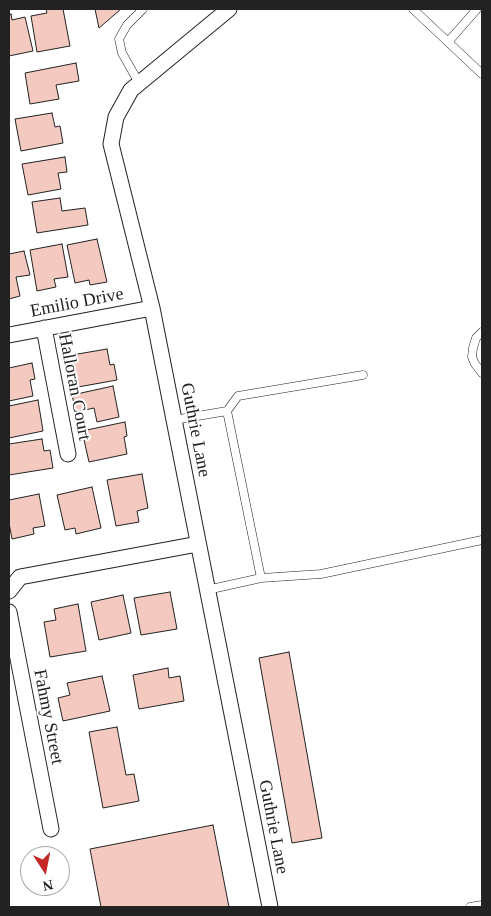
<!DOCTYPE html>
<style>
body{margin:0}
#map{position:relative;width:491px;height:916px;overflow:hidden;background:#fff;font-family:"Times New Roman",serif}
canvas{display:block}
.frame{position:absolute;inset:0;border:10px solid #222;pointer-events:none}
.north{position:absolute;left:20px;top:846px;width:50px;height:50px;box-sizing:border-box;background:#fff;border:1px solid #a7a7a7;border-radius:50%;rotate:169deg;font-size:14px;font-weight:700;line-height:20px;text-align:center;color:#222}
.north::after{content:'';display:block;margin:auto;width:18px;height:22px;background:#c62828;clip-path:polygon(50% 0,100% 100%,50% 72%,0 100%)}
</style>
<div id="map">
<canvas width="491" height="916"></canvas>
<div class="frame"></div>
<div class="north">N</div>
</div>
<script>
const ctx = document.querySelector('canvas').getContext('2d');
ctx.lineJoin = 'round';
function paint(path, color) { ctx.fillStyle = color; ctx.fill(path, 'evenodd'); }
const poly = rows => new Path2D(rows.map(r => 'M' + r).join(''));
function stroke(path, color, width, dash) { ctx.strokeStyle = color; ctx.lineWidth = width; ctx.lineCap = dash ? 'butt' : 'round'; ctx.setLineDash(dash || []); ctx.stroke(path); }
function write(font, color, halo, rows, align = 'center') {
  ctx.font = font + ' "Times New Roman",serif'; ctx.lineWidth = 4; ctx.setLineDash([]); ctx.textBaseline = 'middle'; ctx.strokeStyle = halo; ctx.fillStyle = color; for (const [text, x, y, turn = 0] of rows) {
    ctx.save(); ctx.translate(x, y); ctx.rotate((+turn || 0) * Math.PI / 180); ctx.textAlign = isNaN(turn) ? turn : align; if (halo) ctx.strokeText(text, 0, 0); ctx.fillText(text, 0, 0); ctx.restore();
  }
}
const building = poly([
 [46,9,63,9,70,46,37,52,31,16,47,13,46,9],
 [95,9,121,9,99,28,95,9],
 [11,14,12,20,25,17,33,51,9,56,9,15,11,14],
 [76,63,79,81,56,85,59,99,30,104,25,73,76,63],
 [52,113,55,127,60,126,63,143,21,151,15,119,52,113],
 [65,157,67,172,58,173,61,189,28,195,22,164,65,157],
 [60,198,62,211,85,208,88,225,37,233,32,202,60,198],
 [97,239,107,282,90,285,89,280,75,283,67,245,97,239],
 [62,244,68,277,54,279,56,287,37,291,30,250,62,244],
 [24,251,30,275,16,277,20,296,9,299,9,254,24,251],
 [107,349,110,365,114,364,117,380,78,387,76,374,69,375,66,356,107,349],
 [32,363,35,379,30,380,33,396,9,401,9,368,32,363],
 [113,386,119,417,97,422,94,408,76,412,72,395,113,386],
 [38,400,43,431,9,438,9,406,38,400],
 [125,422,127,436,124,437,127,454,89,462,82,431,125,422],
 [42,439,44,451,50,450,53,468,9,475,9,444,42,439],
 [142,474,148,508,137,511,139,522,116,526,107,480,142,474],
 [92,487,101,528,76,534,75,528,65,530,57,495,92,487],
 [39,494,45,526,33,528,34,534,12,539,9,523,9,500,39,494],
 [170,592,177,629,141,635,134,598,170,592],
 [123,595,131,633,99,640,91,602,123,595],
 [78,604,86,651,50,657,44,622,56,620,54,609,78,604],
 [289,652,322,838,292,843,259,658,289,652],
 [168,668,169,678,180,676,184,701,139,709,133,675,168,668],
 [102,676,110,711,63,721,58,698,70,695,67,683,102,676],
 [117,727,126,775,134,774,139,801,103,808,89,732,117,727],
 [213,825,229,907,101,907,90,849,213,825]
]);
const lane = poly([
 [413,9,482,74],
 [448,42,477,9],
 [139,83,122,53,119,39,127,25,143,9],
 [482,332,476,338,473,348,472,357,475,364,482,373],
 [227,411,238,396,363,375],
 [174,420,227,411,261,578,207,590],
 [261,578,321,574,482,540],
 [470,907,482,905]
]);
const street = poly([
 [229,9,131,90,116,117,111,144,152,308,270,907],
 [44,328,68,454],
 [9,335,152,308],
 [9,591,20,577,198,544],
 [9,612,51,829]
]);
const streetNames = [
 ["Emilio Drive",77,303,-11],
 ["Halloran Court",74,387,79],
 ["Guthrie Lane",195,430,79],
 ["Fahmy Street",48,717,79],
 ["Guthrie Lane",273,827,79]
];
paint(building, '#f3c9c0');
stroke(building, '#222', 1);
stroke(lane, '#222', 9);
stroke(street, '#222', 17);
stroke(lane, '#fff', 8);
stroke(street, '#fff', 15);
write('18px', '#222', '#fff', streetNames);
</script>
